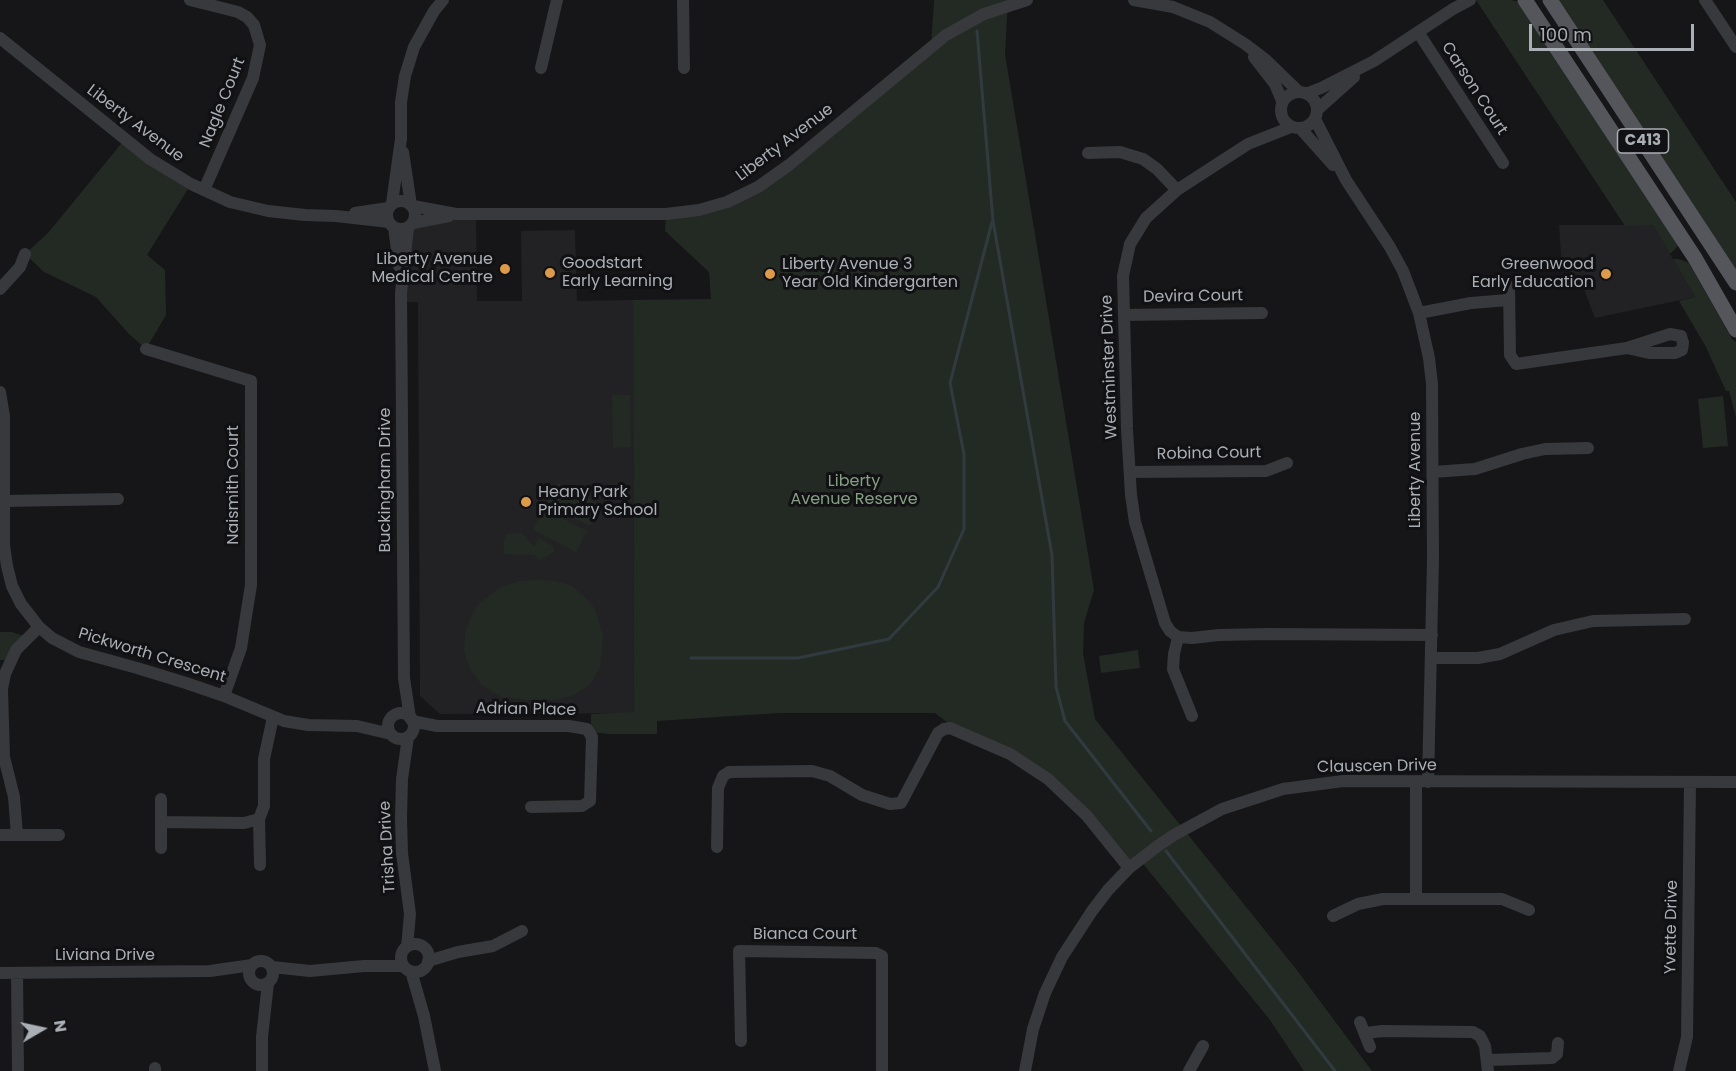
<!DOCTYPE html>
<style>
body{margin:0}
#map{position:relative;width:1736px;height:1071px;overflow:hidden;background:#161618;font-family:Poppins,sans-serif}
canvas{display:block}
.north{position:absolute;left:12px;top:999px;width:60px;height:60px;-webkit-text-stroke:4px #111113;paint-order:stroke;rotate:81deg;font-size:16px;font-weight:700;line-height:24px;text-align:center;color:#aaafb6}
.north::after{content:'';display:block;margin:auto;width:21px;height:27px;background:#aaafb6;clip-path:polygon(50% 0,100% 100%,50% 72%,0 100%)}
.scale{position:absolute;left:1529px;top:24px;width:165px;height:27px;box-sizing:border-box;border:3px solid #aaafb6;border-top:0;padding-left:8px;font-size:18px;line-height:21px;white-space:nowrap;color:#aaafb6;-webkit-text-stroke:4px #111113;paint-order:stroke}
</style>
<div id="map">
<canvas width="1736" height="1071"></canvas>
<div class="north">N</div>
<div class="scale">100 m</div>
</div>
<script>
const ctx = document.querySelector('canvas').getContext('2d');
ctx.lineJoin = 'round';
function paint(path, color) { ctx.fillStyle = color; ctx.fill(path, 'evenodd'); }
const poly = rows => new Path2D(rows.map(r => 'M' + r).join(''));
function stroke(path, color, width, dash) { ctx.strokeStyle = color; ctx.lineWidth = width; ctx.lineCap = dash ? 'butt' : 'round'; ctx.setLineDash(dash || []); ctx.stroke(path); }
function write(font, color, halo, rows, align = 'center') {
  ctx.font = font + ' Poppins,sans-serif'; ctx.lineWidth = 6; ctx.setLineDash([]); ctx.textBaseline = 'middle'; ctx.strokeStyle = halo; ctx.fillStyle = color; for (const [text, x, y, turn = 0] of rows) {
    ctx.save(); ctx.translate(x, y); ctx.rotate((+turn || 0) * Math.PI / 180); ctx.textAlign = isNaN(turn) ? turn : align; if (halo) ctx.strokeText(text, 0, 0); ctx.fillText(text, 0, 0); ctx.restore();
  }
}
const built = poly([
 [476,215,477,301,522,301,521,231,575,230,577,301,633,300,634,713,440,714,420,696,418,302,401,302,408,227],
 [1559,225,1653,225,1695,297,1595,318,1579,276,1562,269]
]);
const green = poly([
 [934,0,1008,0,1005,54,1094,590,1084,623,1083,653,1095,719,1296,969,1372,1071,1304,1071,1270,1020,1140,860,1129,868,1061,790,956,729,935,713,779,713,657,721,657,734,609,734,591,732,591,714,634,712,633,300,711,299,709,272,665,231,666,214,741,197,931,47],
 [1476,0,1511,0,1528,4,1683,241,1670,254,1653,225,1625,226],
 [1550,0,1603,0,1736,202,1736,283],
 [125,139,191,184,147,255,165,270,166,315,146,349,129,334,96,297,44,272,25,254,48,233],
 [1673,259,1679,259,1689,263,1732,339,1736,342,1736,417,1729,391,1726,391,1706,347,1679,301,1695,297],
 [612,395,630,395,631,447,613,448],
 [1723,396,1728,446,1703,448,1698,399],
 [557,483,601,505,590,526,546,505],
 [544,509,587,531,576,552,533,530],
 [522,533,534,547,538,540,540,539,553,546,554,552,540,560,534,555,504,554,504,541,506,534],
 [537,580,555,581,570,585,585,597,595,609,603,637,600,668,590,684,574,695,561,699,539,701,501,697,482,685,470,669,464,651,465,635,470,619,477,606,499,588,519,581],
 [0,632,12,632,27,637,11,660,0,660],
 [1138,650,1140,668,1101,673,1099,656]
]);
const stream = poly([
 [977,31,993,221,1052,555,1056,687,1065,721,1151,831],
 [691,658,798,658,889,639,938,587,964,529,964,454,950,383,992,222],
 [1166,851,1335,1071]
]);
const minor = poly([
 [190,0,238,12,247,17,254,25,260,45,253,78,204,190],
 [683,0,684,68],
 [1134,0,1173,7,1210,22,1245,44,1266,60,1298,91],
 [1705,0,1736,47],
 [1418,32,1503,163],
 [0,38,150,159,191,184,230,202,268,211,305,215,336,216,389,222],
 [1254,57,1275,84,1282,101],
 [541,68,557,0],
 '1281 110a18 18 0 1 1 36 0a18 18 0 1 1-36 0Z',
 [1308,93,1321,88,1374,61,1453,9,1470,0],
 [1317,110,1354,77],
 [1315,119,1346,180,1390,247,1403,271,1419,313,1429,358,1432,384,1433,559,1428,782],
 [1291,127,1248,144,1177,190,1146,218,1130,244,1123,276,1124,315,1127,429,1131,495,1135,522,1165,623,1170,631,1178,637,1192,638,1219,635,1268,634,1432,635],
 [1300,128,1333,165],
 [403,152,411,205],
 [1088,153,1120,152,1143,159,1157,169,1177,190],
 '387 215a14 14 0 1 1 28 0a14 14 0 1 1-28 0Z',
 [392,203,401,139,401,102,405,76,414,47,434,11,443,0],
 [413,206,456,214,666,214,699,210,727,202,758,187,789,165,946,35,984,14,1027,0],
 [355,213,388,208],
 [413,223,449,216],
 [394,227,399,266],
 [408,227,401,293,404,678,410,718],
 [1509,286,1510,355,1516,364,1627,348,1670,334,1681,336,1683,343,1682,350,1675,353,1649,353,1627,348],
 [0,289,20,267,25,254],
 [1419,313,1471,303,1508,300],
 [1124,315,1262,313],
 [146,349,251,381,251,585,241,648,224,696],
 [0,392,4,416,4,545,7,566,12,586,21,604,39,627,52,638,79,652,137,668,186,683,224,696,284,721,308,725,357,726,391,734],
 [1131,472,1266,471,1287,463],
 [1433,472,1475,469,1522,454,1545,449,1588,448],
 [5,501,118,499],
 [39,627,16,650,5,674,2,689,4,757,14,797,17,835,59,835],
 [1178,637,1174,654,1173,669,1192,716],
 [1431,658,1478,658,1500,654,1554,630,1593,621,1685,619],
 '388 726a13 13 0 1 1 26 0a13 13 0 1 1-26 0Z',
 [412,721,437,726,569,726,587,729,592,737,590,801,582,806,531,807],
 [161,799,161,848],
 [161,822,244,823,259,819],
 [0,835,17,835],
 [717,847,718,788,723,776,729,772,812,771,830,776,862,795,890,804,901,803,938,733,944,729,950,728,1010,754,1048,779,1087,816,1129,868],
 [260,865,259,819,264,806,264,759,273,717],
 [1416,899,1416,782],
 [1333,916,1358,904,1383,899,1502,899,1529,910],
 '401 958a14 14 0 1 1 28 0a14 14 0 1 1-28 0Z',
 [407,947,410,914,402,853,401,818,402,779,408,737],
 [428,961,458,952,493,946,522,931],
 '249 973a12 12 0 1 1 24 0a12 12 0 1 1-24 0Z',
 [272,967,310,971,364,966,403,966],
 [411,971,424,1016,435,1071],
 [0,973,210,971,252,965],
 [17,973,18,1071],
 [1360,1022,1370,1047],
 [1366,1033,1382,1031,1473,1032,1480,1036,1485,1046,1488,1071],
 [741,1041,739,951,876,953,882,956,882,1071],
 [1488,1060,1552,1058,1557,1054,1558,1043],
 [155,1071,155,1068],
 [262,1071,262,1037,268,983],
 [1025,1071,1033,1029,1045,993,1062,957,1092,911,1108,890,1129,868,1159,845,1174,835,1222,809,1283,789,1343,781,1736,782],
 [1189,1071,1203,1046],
 [1679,1071,1687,1037,1690,782]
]);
const major = poly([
 [1525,0,1695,258,1736,330],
 [1550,0,1736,283]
]);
const markers = [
 [505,269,6,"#dc9b4a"],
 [550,273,6,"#dc9b4a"],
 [770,274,6,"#dc9b4a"],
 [1606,274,6,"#dc9b4a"],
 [526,502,6,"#dc9b4a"]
];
const shields = [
 [1643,141,51]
];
const shieldNames = [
 ["C413",1643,141]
];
const streetNames = [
 ["Carson Court",1474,89,57],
 ["Nagle Court",223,103,-68],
 ["Liberty Avenue",135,124,37],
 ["Liberty Avenue",785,143,-37],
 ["Devira Court",1193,297,-1],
 ["Westminster Drive",1110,367,-92],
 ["Robina Court",1209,454,-1],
 ["Liberty Avenue",1416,470,-90],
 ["Buckingham Drive",386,480,-90],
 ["Naismith Court",234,485,-90],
 ["Pickworth Crescent",152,656,17],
 ["Adrian Place",526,710,1],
 ["Clauscen Drive",1377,767,-1],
 ["Trisha Drive",388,847,-93],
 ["Yvette Drive",1672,927,-89],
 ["Bianca Court",805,935],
 ["Liviana Drive",105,956]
];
const poiNames = [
 ["Liberty Avenue",493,260,"right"],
 ["Medical Centre",493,278,"right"],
 ["Goodstart",562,264],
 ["Early Learning",562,282],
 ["Liberty Avenue 3",782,265],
 ["Year Old Kindergarten",782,283],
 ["Greenwood",1594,265,"right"],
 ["Early Education",1594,283,"right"],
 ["Heany Park",538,493],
 ["Primary School",538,511]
];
const parkNames = [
 ["Liberty",854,482],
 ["Avenue Reserve",854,500]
];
paint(built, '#222225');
paint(green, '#232a23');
stroke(stream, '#313a3f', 3);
stroke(minor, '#38393c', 12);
stroke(major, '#54565b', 15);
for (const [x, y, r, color] of markers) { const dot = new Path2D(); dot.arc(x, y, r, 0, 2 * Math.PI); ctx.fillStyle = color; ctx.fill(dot); stroke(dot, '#111113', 2); }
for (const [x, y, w] of shields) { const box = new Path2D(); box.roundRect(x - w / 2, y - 12, w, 24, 4.5); ctx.fillStyle = '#111113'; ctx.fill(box); stroke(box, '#aaafb6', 1.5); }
write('bold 15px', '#aaafb6', null, shieldNames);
write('16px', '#aaafb6', '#111113', streetNames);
write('16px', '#aaafb6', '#111113', poiNames, 'left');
write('16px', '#859f83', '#111113', parkNames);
</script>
